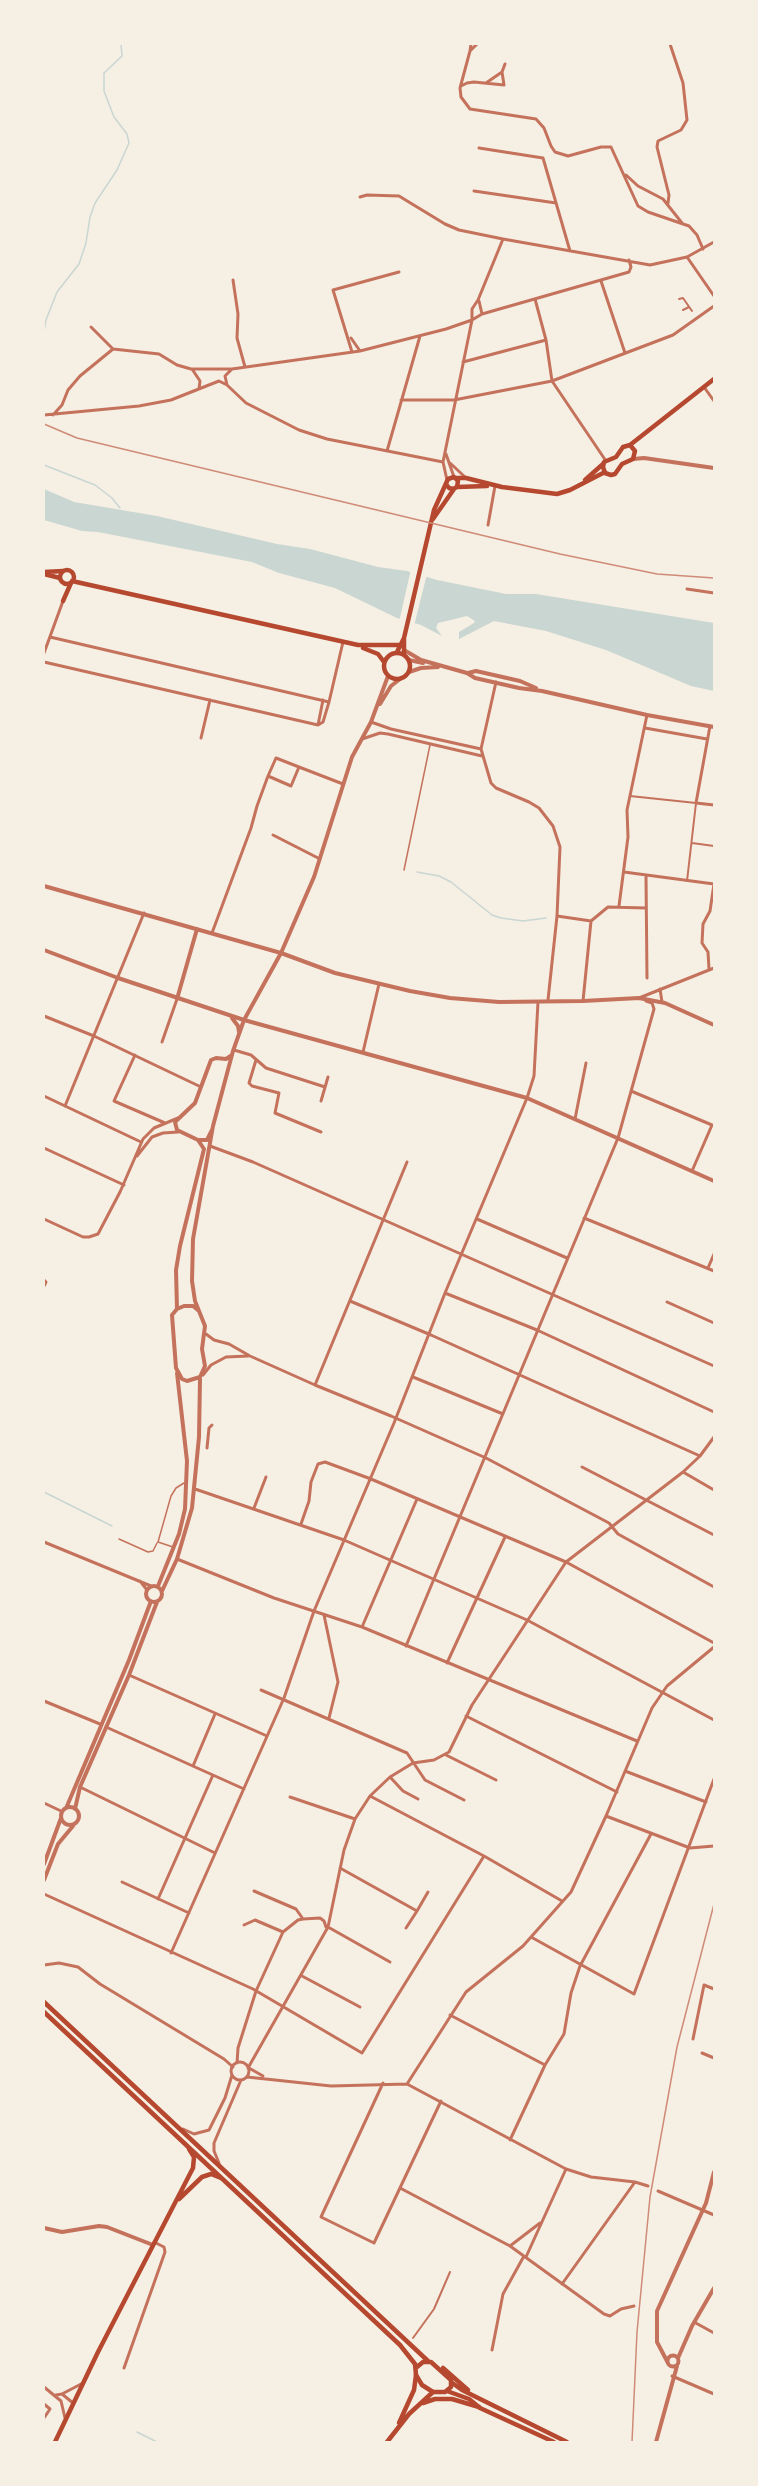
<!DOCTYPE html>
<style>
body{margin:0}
#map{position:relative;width:758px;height:2486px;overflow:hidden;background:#f6efe4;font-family:Merriweather,serif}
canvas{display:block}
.frame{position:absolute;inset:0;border:45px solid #f6efe4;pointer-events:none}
</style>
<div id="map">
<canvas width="758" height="2486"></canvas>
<div class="frame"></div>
</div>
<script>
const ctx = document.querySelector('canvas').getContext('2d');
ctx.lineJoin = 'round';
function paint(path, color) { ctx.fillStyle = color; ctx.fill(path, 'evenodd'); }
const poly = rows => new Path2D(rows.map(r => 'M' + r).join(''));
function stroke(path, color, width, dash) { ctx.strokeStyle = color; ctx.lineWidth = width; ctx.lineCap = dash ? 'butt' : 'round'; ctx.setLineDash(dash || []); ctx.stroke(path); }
const water = poly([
 [44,489,74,502,157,516,277,544,310,549,378,567,407,571,437,580,506,594,536,594,714,623,714,691,691,686,606,650,546,631,494,621,459,639,459,632,474,623,475,621,467,616,438,623,436,628,442,636,421,625,397,618,335,588,279,573,252,562,98,532,82,531,44,520]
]);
const pier = poly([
 [411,569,427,574,414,626,399,622]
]);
const stream = poly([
 [44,332,46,320,57,292,79,264,86,243,90,217,95,203,117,170,129,143,127,134,114,117,104,91,104,73,122,56,121,44],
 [44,465,95,485,112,498,120,508],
 [417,872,439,876,451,882,492,915,501,918,523,921,546,918],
 [44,1492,112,1526],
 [137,2432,157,2442]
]);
const service = poly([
 [404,870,430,745],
 [119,1539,148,1552,153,1551,157,1543],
 [173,1547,158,1542,171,1496,176,1488,184,1483]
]);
const pedestrian = poly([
 [679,299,683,298,692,311],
 [683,310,689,307],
 [630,796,696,803,687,881],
 [692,843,714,846],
 [413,2338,434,2309,450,2272]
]);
const minor = poly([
 [471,44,470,51,477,44],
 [470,51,460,88,461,97,470,109,536,119,544,128,551,146,555,152,568,156,601,147,611,147,638,206,648,212,689,226,697,235,703,249],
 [486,83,502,72],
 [461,86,467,83,474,82,504,85,502,72,505,64],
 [479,148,543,158,570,251],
 [626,175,638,186,663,199,682,223],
 [474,191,556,203],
 [360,197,367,195,399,196,445,224,459,230,503,239],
 [668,203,669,195,657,147,658,141,681,130,687,120,683,83,670,44],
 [687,257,714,296],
 [233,280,238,314,237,338,245,367],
 [601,281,625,353],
 [535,299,546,340,552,381,606,461],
 [479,301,482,314],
 [91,327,113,349],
 [351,338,360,351],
 [352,352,333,290,399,272],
 [463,362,546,340],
 [192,369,200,381,199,389],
 [232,369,225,376,227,385,246,403,299,430,327,439,443,462],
 [704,387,714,401],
 [401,400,454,400,552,381,673,335,714,306],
 [44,415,139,406,171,400,219,381,225,384],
 [53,415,62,405,68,390,80,376,113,349,159,354,177,365,191,369,232,369,360,351,446,329,472,320,482,314,629,272,631,267,629,260],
 [387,451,420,336],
 [446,454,454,477],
 [450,463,465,477],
 [447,480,443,462,472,320,472,309,478,300,503,239,650,265,687,257,714,242],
 [488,525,495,486],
 [687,589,714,593],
 [50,637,329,702],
 [44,653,63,601],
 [44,662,318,725,323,722,329,702,343,642],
 [496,682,481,749,491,783,496,788,529,802,539,808,553,826,560,847,557,916,548,1000],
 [371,722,391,729,481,749],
 [318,725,323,700],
 [710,726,696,803,714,805],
 [645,728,707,739],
 [201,738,210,700],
 [362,739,380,733,388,734,482,756],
 [299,767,343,784],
 [273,835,320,859],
 [624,872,714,884],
 [646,876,647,978],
 [619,906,628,837,627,810,647,715],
 [557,916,591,921,608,907,646,908],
 [212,933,251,828,257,806,268,776,276,758,299,767,291,786,268,776],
 [709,969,708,952,702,943,703,924,710,911,714,884],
 [660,989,662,1002],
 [639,998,714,968],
 [583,1001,591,921],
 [44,1016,94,1036,201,1087],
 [162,1042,177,999],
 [234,1050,251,1055,266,1068,325,1087],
 [363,1052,379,984],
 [135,1055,114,1101,165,1123],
 [256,1060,249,1083,252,1086,279,1093,275,1113,321,1132],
 [631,1091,712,1125,692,1171],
 [44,1096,141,1142],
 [321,1101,328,1077],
 [65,1106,144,913],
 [575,1119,586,1063],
 [210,1146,253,1162,714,1366],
 [44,1148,124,1185],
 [137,1156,152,1137,163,1133,178,1132],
 [584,1218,714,1271],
 [44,1219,83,1237,89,1237,98,1234,120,1192,143,1139,154,1128,178,1118],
 [477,1219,567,1258],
 [708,1268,714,1254],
 [44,1280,46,1282,44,1286],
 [445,1293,537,1330,714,1412],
 [350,1301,431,1335,700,1456],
 [667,1302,714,1323],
 [206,1334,214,1340,229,1344,250,1356,315,1385,391,1416,486,1458,609,1523,618,1534,714,1587],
 [203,1375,211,1365,226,1357,248,1356],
 [413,1377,503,1414],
 [315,1385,407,1162],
 [207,1448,209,1428,212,1425],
 [582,1467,714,1535],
 [683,1472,714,1490],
 [195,1489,344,1540,527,1620,714,1720],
 [254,1508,266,1477],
 [301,1524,309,1501,311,1482,318,1464,325,1462,371,1479,566,1562,714,1643],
 [44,1542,151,1586],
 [177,1559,274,1598,362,1627,637,1741],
 [140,1581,147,1590],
 [324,1615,338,1682,329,1718],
 [362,1627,417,1499],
 [406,1646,618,1138,654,1009,652,1003,646,1001],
 [447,1663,505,1537],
 [129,1675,267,1736],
 [261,1690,407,1753,425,1780,464,1800],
 [44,1701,100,1724],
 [466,1716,617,1792],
 [106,1727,244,1789],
 [446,1755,496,1780],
 [193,1766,215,1714],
 [625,1771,706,1802],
 [390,1777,403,1791,418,1799],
 [80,1787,215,1853],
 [370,1796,484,1856,562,1901],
 [290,1797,355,1819],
 [44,1803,61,1811],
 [606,1816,690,1848,714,1846],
 [340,1868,417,1911,406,1928],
 [122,1882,189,1913],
 [254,1891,296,1909,303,1919],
 [44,1894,253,1989,362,2053,484,1856],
 [158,1899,213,1775],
 [417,1911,428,1892],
 [244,1925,255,1920,283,1932],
 [328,1927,390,1962],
 [531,1937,634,1994,714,1779],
 [171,1953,284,1698,314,1611,394,1423,445,1293,527,1098,534,1076,538,1002],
 [44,1965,59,1963,78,1967,100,1984,224,2059,233,2067],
 [302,1976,360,2007],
 [450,2015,545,2065],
 [693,2039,704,1985,714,1989],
 [702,2053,714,2058],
 '231 2071a9 9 0 1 1 18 0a9 9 0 1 1-18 0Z',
 [237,2063,238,2048,256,1991,283,1932,298,1920,303,1919,320,1918,324,1921,326,1927],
 [248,2068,328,1927,344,1850,355,1819,370,1796,390,1777,413,1763,434,1760,449,1752,472,1705,566,1562,683,1472,700,1456,714,1437],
 [249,2068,263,2076],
 [247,2077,331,2086,407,2084,566,2169,591,2177,635,2182,648,2186],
 [383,2083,321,2217,374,2243,441,2101],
 [407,2084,466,1992,523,1946,571,1892,606,1816,652,1708,667,1686,714,1647],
 [183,2129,194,2134,209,2130,225,2098,232,2075],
 [510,2140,545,2065,564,2034,571,1993,580,1966,651,1834],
 [219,2163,214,2151,214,2143,241,2080],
 [400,2188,510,2246,604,2314,610,2316,621,2309,634,2306],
 [658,2191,714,2215],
 [510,2246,540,2223],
 [526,2257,566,2169],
 [562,2284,635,2182],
 [694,2322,714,2333],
 [492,2350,503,2294,524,2256],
 [124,2368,165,2252,164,2247,154,2242],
 [672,2376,714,2394],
 [44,2387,61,2401,65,2418],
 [62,2394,83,2383],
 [56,2395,62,2394,73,2403],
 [44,2404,50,2409,44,2418]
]);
const tertiary = poly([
 [633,459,644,458,714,468],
 [404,650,421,660,467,673,475,678,519,688,542,691,647,715,714,727],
 [409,660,423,663],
 [409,672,421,668,438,667],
 [468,673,476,671,520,681,536,688],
 [380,704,391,686,400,679],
 [44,886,281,953,335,973,410,991,450,998,499,1002,583,1001,639,998,665,1003,714,1025],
 [44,950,118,978,244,1020,527,1098,714,1181],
 [177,999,197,929],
 [232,1018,238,1026,239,1032],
 [199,1140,207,1140,212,1130],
 [177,1309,176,1270,180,1246,204,1149,198,1140,177,1130,175,1122,195,1103,211,1060,216,1058,226,1059,232,1055],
 [199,1311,193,1306,184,1306,177,1309,172,1315,176,1368,182,1379,187,1381,200,1377,205,1366,202,1349,205,1326,195,1301,192,1281,193,1239,213,1126,233,1051,244,1020,281,953,314,877,352,757,371,722,388,676],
 '146 1594a8 8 0 1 1 16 0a8 8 0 1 1-16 0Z',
 [158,1586,179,1534,185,1509,187,1461,177,1373],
 [162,1591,177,1559,192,1508,199,1437,200,1379],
 [67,1806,129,1660,151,1601],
 '61 1816a9 9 0 1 1 18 0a9 9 0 1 1-18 0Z',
 [75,1809,80,1787,129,1675,157,1602],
 [44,1864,61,1818],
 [44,1880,58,1844,73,1826],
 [44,2228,62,2232,99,2226,107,2227,153,2245],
 '667.5 2361a5.5 5.5 0 1 1 11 0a5.5 5.5 0 1 1-11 0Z',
 [678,2358,692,2326,714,2288],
 [668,2363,657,2342,657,2311,706,2203,714,2172],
 [656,2442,677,2366]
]);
const secondary = poly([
 [630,445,714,379],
 [630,445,635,451,633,459,622,464,615,474,611,475,605,473,603,467,604,462,616,457,623,447,630,445],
 [456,478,466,478,502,487,557,494,570,490,605,472],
 [585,480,603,464],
 [457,487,487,486],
 [433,519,454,489],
 '60 577a7 7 0 1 1 14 0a7 7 0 1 1-14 0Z',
 [44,572,63,571],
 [44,574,60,578],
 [72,581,358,645,400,645],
 [63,601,71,583],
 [404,638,404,654],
 [363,648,378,654,384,662],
 [397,652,404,638,434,510,448,479,454,477,458,481,457,487,453,489,449,488,446,484],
 '384 666a13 13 0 1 1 26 0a13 13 0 1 1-26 0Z',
 [179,2199,202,2177,211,2174,221,2178],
 [423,2403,435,2399,452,2399,479,2407],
 [399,2423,414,2390,416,2375],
 [55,2442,98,2352,193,2168,194,2157,189,2149],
 [387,2442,409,2414,433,2392]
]);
const primary = poly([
 [44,2002,428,2361],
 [44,2012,400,2345,415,2364,416,2375,422,2385,433,2392,445,2392,451,2387,451,2380,431,2362,423,2362,417,2367],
 [443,2368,468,2390],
 [451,2382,462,2390,567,2442],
 [447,2391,469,2399,480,2408,554,2442]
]);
const rail = poly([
 [44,424,77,438,560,554,657,574,714,578],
 [632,2442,637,2332,650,2197,677,2047,714,1904]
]);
paint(water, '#c9d6d2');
paint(pier, '#f6efe4');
stroke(stream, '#c9d6d2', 1.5);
stroke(service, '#c5725c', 1.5);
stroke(pedestrian, '#c5725c', 2);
stroke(minor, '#c5725c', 3);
stroke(tertiary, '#c5725c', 4);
stroke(secondary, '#b5482f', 4.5);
stroke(primary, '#b5482f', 4.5);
stroke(rail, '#cf8b77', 1.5);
</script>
